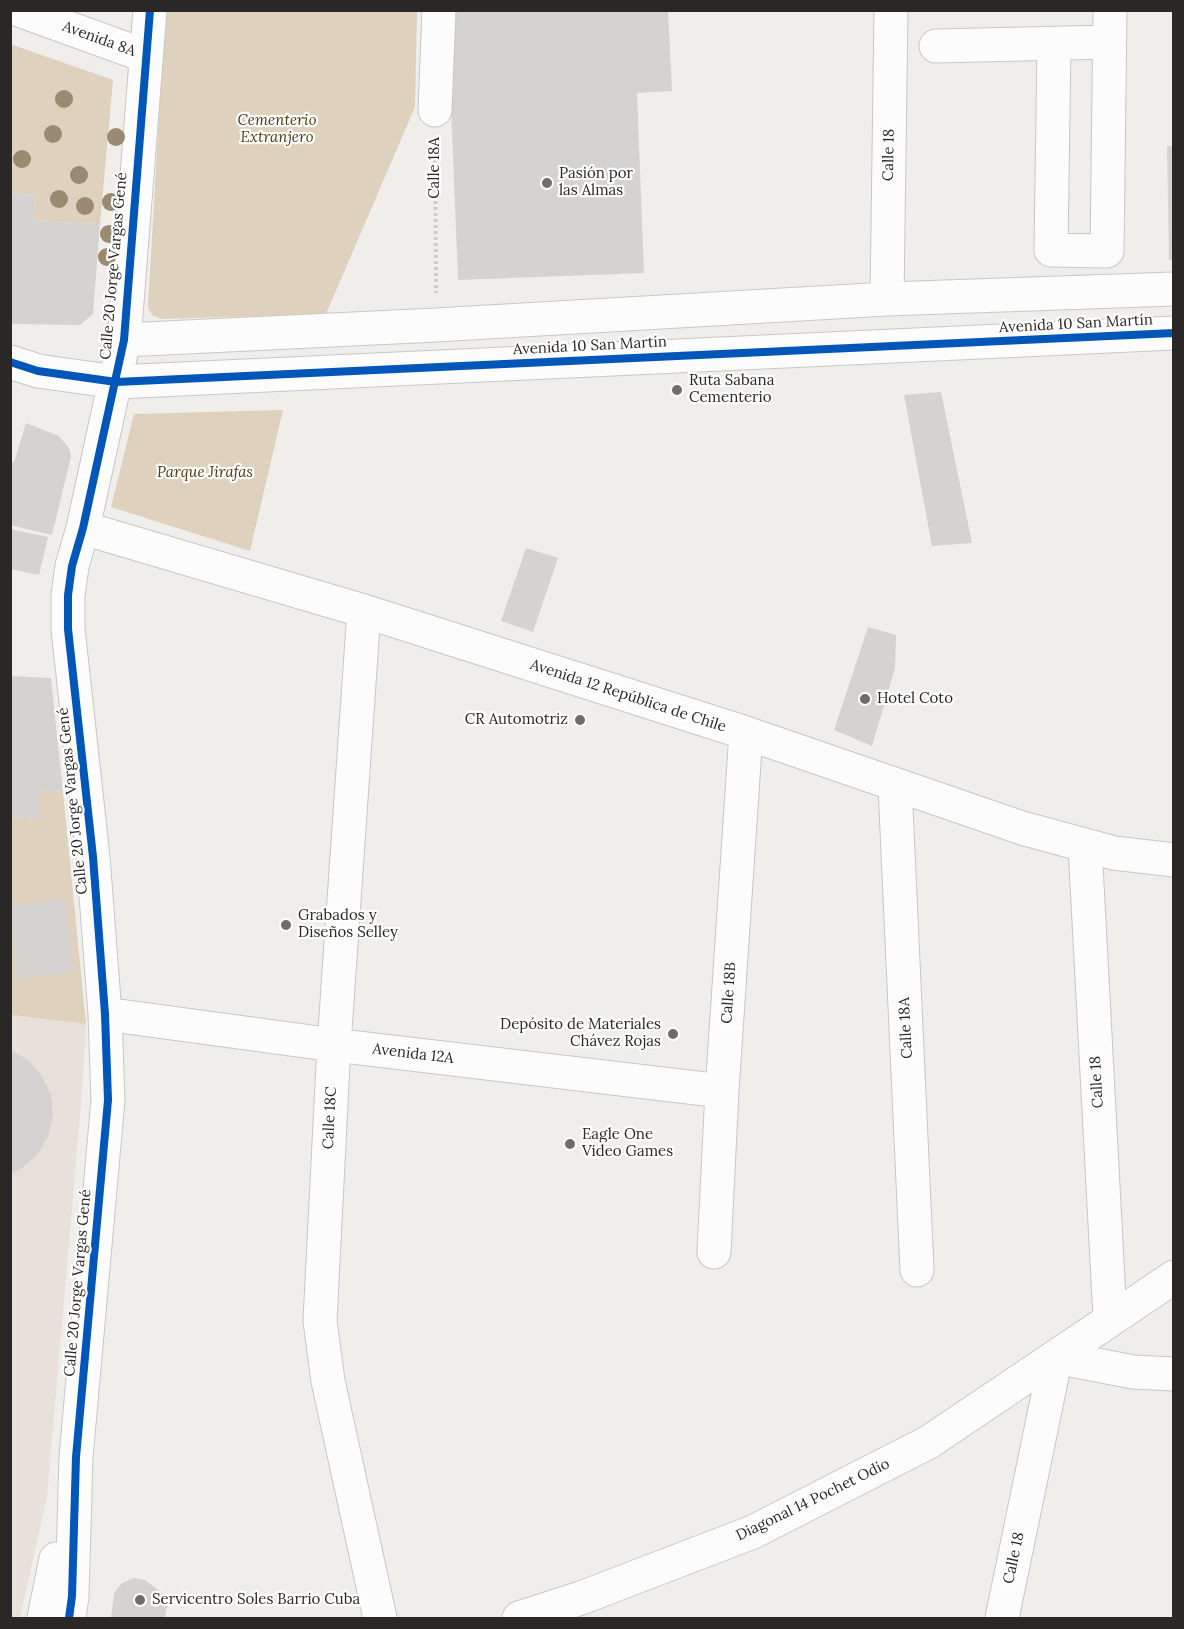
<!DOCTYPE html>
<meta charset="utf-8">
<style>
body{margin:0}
#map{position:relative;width:1184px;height:1629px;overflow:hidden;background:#f0eeeb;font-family:Lora,serif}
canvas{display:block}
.frame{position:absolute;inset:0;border:12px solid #2a2826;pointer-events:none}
</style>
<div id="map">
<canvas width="1184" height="1629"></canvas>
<div class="frame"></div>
</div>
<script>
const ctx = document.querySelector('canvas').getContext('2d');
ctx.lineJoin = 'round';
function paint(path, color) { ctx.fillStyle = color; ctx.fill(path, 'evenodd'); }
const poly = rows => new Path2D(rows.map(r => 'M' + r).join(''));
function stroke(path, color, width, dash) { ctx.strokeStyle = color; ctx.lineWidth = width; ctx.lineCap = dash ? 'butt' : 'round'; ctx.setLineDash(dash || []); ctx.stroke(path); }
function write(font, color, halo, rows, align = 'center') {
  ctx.font = font + ' Lora,serif'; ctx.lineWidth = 4.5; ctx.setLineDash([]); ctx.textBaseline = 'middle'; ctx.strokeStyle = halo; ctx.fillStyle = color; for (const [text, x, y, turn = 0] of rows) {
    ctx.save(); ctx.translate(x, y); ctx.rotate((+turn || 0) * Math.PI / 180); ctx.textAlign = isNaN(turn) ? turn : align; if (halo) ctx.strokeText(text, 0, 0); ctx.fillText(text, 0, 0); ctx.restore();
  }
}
const built = poly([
 [11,1015,86,1024,82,1093,47,1497,20,1618,11,1618]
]);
const green = poly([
 [165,11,417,11,415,107,326,314,161,319,152,315,148,307],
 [10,44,113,80,100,224,33,221,36,195,11,193],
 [283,410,250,551,111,507,134,414],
 [39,790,63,792,86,1024,11,1015,10,817,38,819]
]);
const building = poly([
 [447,10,668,10,672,91,637,93,644,273,458,280],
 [1167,146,1174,146,1174,260,1169,260],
 [10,193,36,195,33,221,100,224,93,314,80,325,10,324],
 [941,392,972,543,932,546,904,395],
 [26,423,59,436,69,448,71,457,52,535,10,525,10,461,14,462],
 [10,529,48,537,39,575,10,569],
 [526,548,558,558,533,632,501,621],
 [868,627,896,635,895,668,872,746,834,730],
 [10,676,51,678,63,792,39,790,39,819,10,817],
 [66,900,73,973,17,978,10,905],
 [10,1050,28,1060,42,1076,51,1095,53,1116,48,1137,37,1155,21,1169,10,1174],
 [134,1578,145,1580,163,1594,170,1606,166,1609,165,1618,111,1618,114,1593,122,1583]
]);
const path = poly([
 [435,141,436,293]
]);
const minor = poly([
 [19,10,146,56],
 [1054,44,1051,250,1107,251,1110,10],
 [936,46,1109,42],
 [435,110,439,10],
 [887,299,891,10],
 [124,340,436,325,887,299,1174,289],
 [10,362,38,371,116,382,1174,333],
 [83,528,364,611,746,733,1022,828,1114,853,1174,860],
 [364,611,334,1045,320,1321,328,1381,380,1618],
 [895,786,917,1270],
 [1085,846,1110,1318],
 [105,1014,334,1045,722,1091],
 [714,1252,722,1091,746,733],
 [1056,1357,1133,1372,1174,1374],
 [44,1618,56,1559],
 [69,1618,72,1596,76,1457,108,1100,105,1014,93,857,68,629,68,595,72,566,83,528,124,340,150,10],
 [519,1618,581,1598,753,1532,929,1442,1174,1277],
 [1002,1618,1056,1357]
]);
const cycleway = poly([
 [10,362,38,371,116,382,1174,333],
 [69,1618,72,1596,76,1457,108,1100,105,1014,93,857,68,629,68,595,72,566,83,528,124,340,150,10]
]);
const trees = [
 [64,99],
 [53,134],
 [116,137],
 [22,159],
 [79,175],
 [59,199],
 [111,202],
 [85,206],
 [109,234],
 [107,257]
];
const markers = [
 [547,183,6,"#6f6d6b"],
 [677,390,6,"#6f6d6b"],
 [865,699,6,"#6f6d6b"],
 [580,720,6,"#6f6d6b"],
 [286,925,6,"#6f6d6b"],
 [673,1034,6,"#6f6d6b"],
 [570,1144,6,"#6f6d6b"],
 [140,1600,6,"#6f6d6b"]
];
const streetNames = [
 ["Avenida 8A",99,39,20],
 ["Calle 18",889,155,-89],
 ["Calle 18A",435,168,-90],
 ["Calle 20 Jorge Vargas Gené",114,266,-85],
 ["Avenida 10 San Martín",1076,324,-3],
 ["Avenida 10 San Martín",590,346,-3],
 ["Avenida 12 República de Chile",628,696,18],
 ["Calle 20 Jorge Vargas Gené",73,801,-96],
 ["Calle 18B",729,993,-86],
 ["Calle 18A",906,1028,-93],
 ["Avenida 12A",413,1054,7],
 ["Calle 18",1097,1082,-93],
 ["Calle 18C",330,1118,-87],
 ["Calle 20 Jorge Vargas Gené",78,1283,-85],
 ["Diagonal 14 Pochet Odio",813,1500,-26],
 ["Calle 18",1014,1558,-78]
];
const parkNames = [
 ["Cementerio",277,121],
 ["Extranjero",277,138],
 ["Parque Jirafas",205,473]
];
const poiNames = [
 ["Pasión por",559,174],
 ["las Almas",559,191],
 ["Ruta Sabana",689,381],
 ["Cementerio",689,398],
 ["Hotel Coto",877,699],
 ["CR Automotriz",568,720,"right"],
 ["Grabados y",298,916],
 ["Diseños Selley",298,933],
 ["Depósito de Materiales",661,1025,"right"],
 ["Chávez Rojas",661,1042,"right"],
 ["Eagle One",582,1135],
 ["Video Games",582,1152],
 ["Servicentro Soles Barrio Cuba",152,1600]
];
paint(built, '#e7e1da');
paint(green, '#ded1be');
paint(building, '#d4d3d2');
stroke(minor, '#c8c7c5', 35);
stroke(path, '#cecdcc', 4, [3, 3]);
stroke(minor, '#fdfcfc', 33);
stroke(cycleway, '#0057b8', 8);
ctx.fillStyle = '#998a71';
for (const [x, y] of trees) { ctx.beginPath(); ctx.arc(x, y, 9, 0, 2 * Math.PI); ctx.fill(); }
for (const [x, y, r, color] of markers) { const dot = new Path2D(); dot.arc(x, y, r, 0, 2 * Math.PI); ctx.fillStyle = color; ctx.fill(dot); stroke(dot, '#fff', 2); }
write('15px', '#2a2826', '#fff', streetNames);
write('italic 15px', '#51380e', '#fff', parkNames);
write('15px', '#2a2826', '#fff', poiNames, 'left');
</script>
